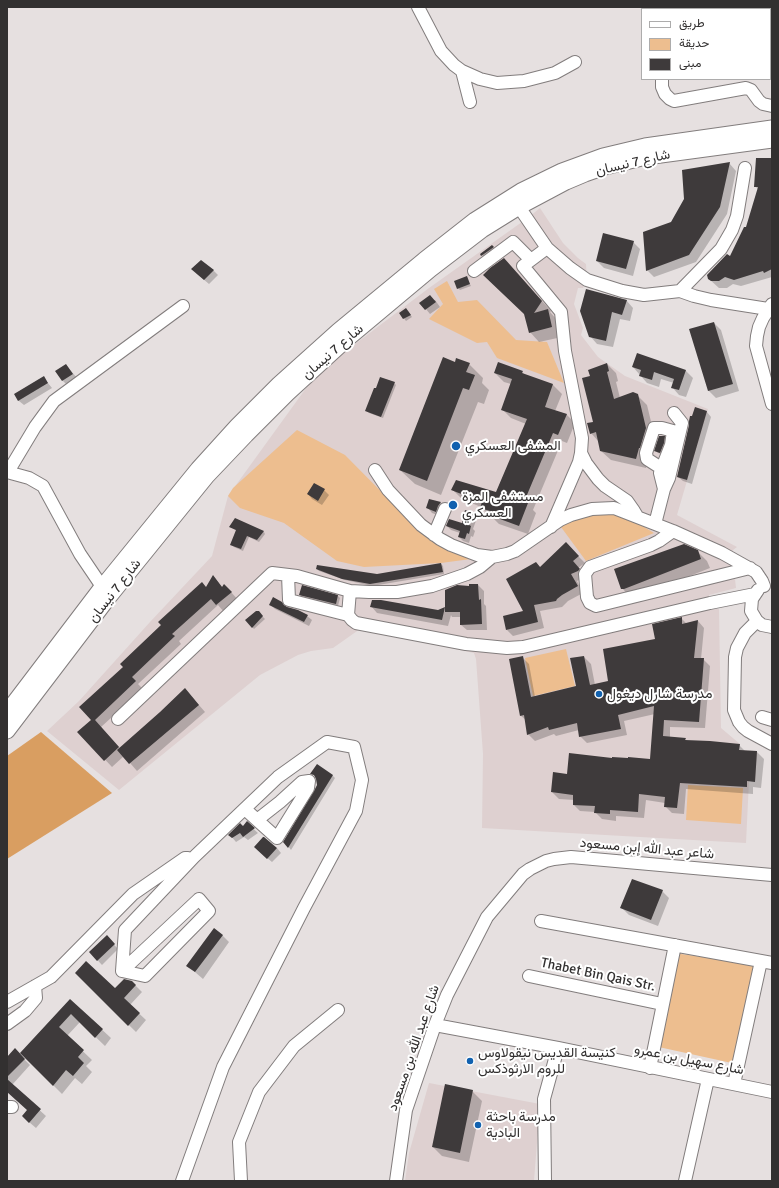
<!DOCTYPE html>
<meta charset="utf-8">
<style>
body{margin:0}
#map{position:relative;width:779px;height:1188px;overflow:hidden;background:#e6e0e0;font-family:Signika,Vazirmatn,sans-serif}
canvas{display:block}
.frame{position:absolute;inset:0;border:8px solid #323030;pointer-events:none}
.legend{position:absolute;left:641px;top:8px;width:130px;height:72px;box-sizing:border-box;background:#fff;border:1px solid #adacac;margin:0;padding:5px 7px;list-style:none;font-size:12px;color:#323030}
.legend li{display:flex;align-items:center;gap:8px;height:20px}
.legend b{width:20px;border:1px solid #adacac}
</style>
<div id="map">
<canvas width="779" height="1188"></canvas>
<div class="frame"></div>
<ul class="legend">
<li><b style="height:5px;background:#fff"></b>طريق</li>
<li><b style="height:11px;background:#edbe8f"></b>حديقة</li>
<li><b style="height:11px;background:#3e3a3b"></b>مبنى</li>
</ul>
</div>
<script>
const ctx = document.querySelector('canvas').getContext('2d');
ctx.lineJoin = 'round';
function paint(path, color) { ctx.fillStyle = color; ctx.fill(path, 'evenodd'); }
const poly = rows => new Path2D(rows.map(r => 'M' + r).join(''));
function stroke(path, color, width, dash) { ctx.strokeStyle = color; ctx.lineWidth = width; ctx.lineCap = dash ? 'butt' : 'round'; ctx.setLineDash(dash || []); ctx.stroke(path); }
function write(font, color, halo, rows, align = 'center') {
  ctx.font = font + ' Signika,Vazirmatn,sans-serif'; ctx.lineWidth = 4; ctx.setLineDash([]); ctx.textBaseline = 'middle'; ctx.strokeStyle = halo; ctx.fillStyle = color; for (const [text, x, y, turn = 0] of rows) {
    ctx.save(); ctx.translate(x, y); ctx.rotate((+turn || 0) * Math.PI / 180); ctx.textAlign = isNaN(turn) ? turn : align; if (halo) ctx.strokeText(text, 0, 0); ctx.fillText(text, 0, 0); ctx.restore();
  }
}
const built = poly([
 [540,208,563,243,578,258,586,264,587,280,583,288,578,288,574,304,583,328,581,335,598,357,625,376,708,409,677,515,737,547,733,550,728,561,732,562,731,568,727,573,728,580,735,579,736,588,709,595,712,609,719,609,721,728,740,744,739,750,757,751,755,781,749,781,746,843,482,828,483,754,476,659,474,653,360,629,333,648,311,651,298,655,260,675,119,790,47,731,79,701,150,622,212,556,228,496,317,373,429,288,529,217],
 [429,1083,540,1104,534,1181,405,1181,409,1153]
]);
const green = poly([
 [447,281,458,302,477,300,516,340,547,342,564,383,497,358,487,342,477,343,429,319,443,304,434,289],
 [297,430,345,455,425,536,471,559,441,563,364,567,337,561,284,523,240,508,228,496,233,488],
 [602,512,626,516,654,533,586,561,561,527,575,518],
 [566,649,575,686,533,696,525,658],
 [688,785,743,788,741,824,686,820],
 [674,953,759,965,741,1065,654,1046]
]);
const forest = poly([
 [41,732,112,793,7,859,7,756]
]);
const shadow = poly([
 [772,159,772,277,741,286,733,284,727,288,719,288,709,279,730,258,746,229,758,189,755,186],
 [729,163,736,171,727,214,696,262,654,277,647,270,671,223],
 [633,242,640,249,633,276,604,268,597,261],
 [492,246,497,252,487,260,481,254],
 [513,269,551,311,550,312,557,320,562,337,539,342,530,332],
 [213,270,218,275,209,284,196,273],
 [466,277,471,286,460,290,458,288],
 [435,300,440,307,430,314,421,303],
 [626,300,633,308,630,321,620,319,613,347,597,344,590,336,581,311],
 [408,311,412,317,406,321,400,313],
 [714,323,721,330,739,391,716,398,709,391],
 [638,355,686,371,693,378,686,397,679,395,672,387,674,383,661,379,659,387,647,383,633,367],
 [455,363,469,364,483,378,482,383,489,390,484,404,478,402,441,495,415,484,400,470],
 [498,364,522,372,526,376,553,385,562,394,555,411,566,414,575,423,567,443,562,441,533,510,536,513,528,534,499,524,492,517,490,516,481,508,481,507,462,499,453,490,496,493,526,424,511,418,502,409,511,384,504,382,495,373],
 [607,364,616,373,618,381,616,382,620,398,637,395,647,405,655,438,648,457,646,468,611,460,601,451,599,442,591,433,594,422,591,377],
 [66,365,77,378,67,385,63,381],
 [43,377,52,388,24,405,19,401,15,394],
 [394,383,396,385,383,418,369,413,367,411],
 [696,409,707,412,711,417,692,484,683,481,678,477],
 [664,437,666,439,665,445,662,454,658,453,656,451],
 [324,490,329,495,322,505,312,499,308,494],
 [430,500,441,503,445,508,440,516,432,513,428,508],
 [473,514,477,518,473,529,475,531,473,537,471,536,469,543,463,541,459,537,460,533,451,530,447,526,463,524],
 [236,519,264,532,265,534,259,542,249,537,243,551,234,547,232,545,237,531,231,527],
 [566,544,585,563,578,568,585,576,585,577,577,581,583,593,568,601,562,607,540,611,544,628,513,636,507,630,525,612,536,563,541,568],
 [697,551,707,561,710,568,634,598,631,598,622,588],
 [441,564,443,566,444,574,372,586,345,580,319,571,317,569,377,575],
 [213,576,223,588,231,592,238,600,224,612,218,605,179,641,181,644,138,684,143,689,101,727,120,748,192,697,205,712,137,771,124,756,112,767,79,732,92,720,207,588],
 [478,585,484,591,484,604,486,606,487,630,467,630,461,625,461,617,452,617,451,615,448,626,377,613,371,606,438,611,445,608,446,610,470,587],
 [303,586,338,596,340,598,338,606,302,597,300,595],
 [270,604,287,608,307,616,312,620,309,626,275,609],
 [257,611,265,619,254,629,246,620],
 [681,618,687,624,698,621,704,628,701,659,703,659,710,666,705,728,670,727,670,737,685,739,688,742,739,745,746,752,757,752,764,759,761,788,753,787,753,794,686,789,684,814,672,813,665,806,665,803,646,800,644,818,616,816,616,821,602,819,595,812,580,811,574,805,574,800,559,799,552,792,568,775,613,759,651,760,655,714,624,721,627,735,587,743,580,736,579,730,556,736,554,734,535,741,528,734,526,720,521,716,522,657,529,664,535,697,577,687,584,657,591,664,595,685,609,682],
 [312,774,332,775,335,778,291,850,285,842,318,785,316,777],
 [247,823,258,833,248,840,244,837,236,842,230,835,243,827],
 [277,848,281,853,272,862,260,852],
 [662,891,669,898,658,926,629,915,622,908],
 [222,935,229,942,203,979,188,966],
 [107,937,118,949,102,965,90,952],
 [76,973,115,990,132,982,142,992,130,1005,146,1020,136,1032],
 [70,1000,111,1038,105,1046,80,1022,67,1036,92,1060,86,1066,92,1072,82,1084,75,1078,62,1094,21,1053],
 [15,1050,30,1065,12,1085,46,1116,36,1128,29,1122,28,1110,7,1091,7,1058],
 [472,1091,482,1101,469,1162,442,1156,433,1147]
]);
const building = poly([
 [756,158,772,158,772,269,764,273,763,271,734,280,725,277,719,281,711,281,708,279,707,275,727,254,730,256,744,227,746,227,758,187,754,187],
 [730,162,720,207,689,255,646,271,643,232,671,222,684,199,682,170],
 [603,233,634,241,626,269,596,261],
 [492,245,494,247,481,256,480,254],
 [504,258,542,301,534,313,548,309,552,327,529,333,524,314,483,275,490,268],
 [201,260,214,270,204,280,191,269],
 [467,276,470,284,457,289,454,281],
 [586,289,627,300,622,315,612,312,606,341,589,337,580,311],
 [430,295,436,302,425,310,419,303],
 [406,308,411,315,403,319,399,313],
 [714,322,733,384,708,391,689,329],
 [637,353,686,370,679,390,671,388,674,379,654,372,652,380,639,376,641,370,632,367],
 [443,357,455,362,456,358,470,363,466,372,475,375,469,390,463,388,427,481,399,470],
 [498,362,523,371,522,373,553,384,545,407,567,414,558,435,553,433,524,502,528,503,519,526,489,515,490,511,480,508,482,502,451,490,456,480,496,492,527,419,501,410,512,379,494,373],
 [607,363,609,371,607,372,614,399,633,392,638,394,646,428,640,448,639,448,636,459,600,451,596,432,590,434,587,423,593,422,582,378,590,376,588,370],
 [66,364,73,374,62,381,55,371],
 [44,376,48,383,18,401,14,394],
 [380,377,395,382,381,417,365,411,374,388,376,388],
 [695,407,707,411,687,480,677,477,689,425,689,421,690,416,692,416],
 [659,436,665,436,664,443,660,453,654,451],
 [314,483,325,489,318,501,307,494],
 [429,499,441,502,438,506,436,512,426,508],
 [465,510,473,513,469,525,471,526,469,534,467,533,465,539,458,537,460,531,446,526,449,519,462,523],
 [235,518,264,531,257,540,247,536,241,549,230,545,236,530,229,527],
 [566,542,579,556,573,561,580,569,578,571,571,574,578,586,562,595,557,599,556,601,534,605,538,622,506,630,503,616,523,611,506,579,536,562,540,567],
 [684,544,698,550,701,559,624,589,621,589,614,569],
 [441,563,443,572,370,584,342,579,316,569,317,565,377,574],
 [213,575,222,587,224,584,232,592,216,605,211,599,172,634,175,636,132,677,136,681,95,720,119,747,104,761,77,732,91,720,79,707,123,667,120,664,161,625,158,622,202,582,206,587],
 [469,584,478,584,479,600,481,599,482,624,460,625,460,612,445,612,445,590,457,585,469,586],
 [302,585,338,595,336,604,299,595],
 [273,597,282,602,284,605,287,607,298,610,308,615,304,622,269,605],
 [372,600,381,600,438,610,445,607,442,620,370,607],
 [256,611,259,611,263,616,252,628,245,620],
 [682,617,682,624,698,620,694,658,704,658,699,722,664,720,663,736,686,738,685,740,710,741,740,744,739,750,757,751,755,782,747,781,747,787,680,783,677,808,664,807,665,797,639,794,638,812,610,810,610,814,594,813,595,806,573,805,573,795,551,792,553,772,567,774,569,753,612,758,612,757,628,758,628,757,650,759,654,706,618,715,621,729,579,737,577,723,549,730,548,727,527,735,524,715,520,716,509,659,523,656,531,697,576,686,570,658,584,656,590,685,608,681,603,649,655,639,652,624],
 [185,688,199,705,129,764,117,750,160,712],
 [317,764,333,775,288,848,283,842,315,789,317,785,316,779,314,775,310,774],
 [247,821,255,828,243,837,240,833,232,838,228,835,240,823,243,826],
 [263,837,264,837,277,848,267,859,254,847],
 [632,879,663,890,651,920,620,908],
 [214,928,223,935,195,972,186,966],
 [107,935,115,944,97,961,89,952],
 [86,961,115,988,124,979,132,981,136,985,124,998,140,1013,128,1026,75,973],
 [70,999,103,1029,95,1038,71,1014,59,1027,84,1050,78,1057,84,1063,73,1076,66,1070,53,1086,20,1053],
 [15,1048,25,1059,7,1077,7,1057],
 [7,1079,41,1109,29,1123,22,1116,27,1110,7,1092],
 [445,1084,473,1090,460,1153,432,1147]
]);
const minor = poly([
 [418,7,441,51,454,65,462,71,480,79,497,83,524,81,555,73,575,62],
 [664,9,664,7],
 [462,71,470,102],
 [662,79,662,87,665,94,670,99,674,101,746,88,751,90,759,101,763,104,772,106],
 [519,207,547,248,570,268,587,280,622,291,644,295,680,291,694,296,711,300,768,309],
 [547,248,523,266,561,312,565,351,582,438,581,453,579,462,551,527],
 [474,271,513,242,531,260],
 [680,291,721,249,732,230,737,216,745,168],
 [772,304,763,318,759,327,757,336,756,346,772,404],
 [581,453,586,463,598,479,605,486,627,501,634,511,637,516],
 [375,470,388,490,421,525,440,539,451,545,477,555,492,557,507,554,515,551,560,520,571,515,592,509,614,508,673,531,722,553,756,572,762,581,764,586],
 [7,472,29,478,43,486,80,554,107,594],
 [8,472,35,427,54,401,183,306],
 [664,489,669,478,682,423,674,413],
 [655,524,664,489,660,473,671,445,673,431,662,428,654,428,646,453,647,459,661,468],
 [673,531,659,541,651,545,590,567,585,574,587,597,590,603,596,606,750,568],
 [434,535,445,509],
 [288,575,289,600,348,615],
 [758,590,752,599,751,611,757,621,762,625,772,627],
 [350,591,348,615,352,620,356,623,466,644,507,648,523,647,710,603,755,594],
 [757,621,745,633,737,648,735,657,734,710,739,722,743,727,748,731,772,744],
 [762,717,772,720],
 [118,719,272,573,297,576,350,591,369,592,397,592,432,586,467,574,480,567,492,557],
 [245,809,257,820,277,838,308,788,309,781,302,782,280,802,257,820],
 [199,899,209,911,145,976,122,971,199,899],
 [541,921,772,963],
 [122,971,125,930,194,857,278,777,327,742,354,747,362,780,356,811,304,908,223,1067,182,1181],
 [529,976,662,1004],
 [7,1002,51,977,133,894,185,858,188,858],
 [7,1024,25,1011,36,998,35,986],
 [435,1025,558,1048,772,1092],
 [650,1068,675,945],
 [734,1084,761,961],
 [7,1107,12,1107],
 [241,1181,239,1142,259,1092,294,1046,338,1010],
 [396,1181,406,1110,435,1025,447,995,487,917,523,874,530,869,546,861,554,859,571,857,772,875],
 [545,1181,544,1099,558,1048],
 [685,1181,708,1079]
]);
const major = poly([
 [7,712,102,587,198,469,237,426,279,384,338,331,424,260,475,220,521,191,562,171,603,156,645,146,772,128],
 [7,731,109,597,207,476,246,435,288,393,346,340,431,269,482,230,519,207,566,182,585,174,605,167,646,157,772,140]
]);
const markers = [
 [456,446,5,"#1161af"],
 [453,505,5,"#1161af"],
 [599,694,4,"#1161af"],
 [470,1061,4,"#1161af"],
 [478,1125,4,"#1161af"]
];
const streetNames = [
 ["شارع 7 نيسان",633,163,-13],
 ["شارع 7 نيسان",333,352,-41],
 ["شارع 7 نيسان",115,591,-52],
 ["شاعر عبد الله إبن مسعود",647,849,5],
 ["Thabet Bin Qais Str.",598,975,12],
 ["شارع عبد الله بن مسعود",414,1048,-71],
 ["شارع سهيل بن عمرو",689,1060,11]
];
const poiNames = [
 ["المشفى العسكري",465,446],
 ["مستشفى المزة",462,497],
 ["العسكري",462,513],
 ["مدرسة شارل ديغول",607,694],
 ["كنيسة القديس نيقولاوس",478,1053],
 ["للروم الارثوذكس",478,1069],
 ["مدرسة باحثة",486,1117],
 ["البادية",486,1133]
];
paint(built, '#ded0d0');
paint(green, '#edbe8f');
paint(forest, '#d99e61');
paint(shadow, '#0003');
paint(building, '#3e3a3b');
stroke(minor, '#827d7d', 14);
stroke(major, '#827d7d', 17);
stroke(minor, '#fff', 12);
stroke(major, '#fff', 15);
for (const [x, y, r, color] of markers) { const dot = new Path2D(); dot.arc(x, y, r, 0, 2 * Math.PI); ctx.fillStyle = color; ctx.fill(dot); stroke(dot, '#fff', 1.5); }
write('14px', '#323030', '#fff', streetNames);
write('14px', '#323030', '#fff', poiNames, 'left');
</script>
